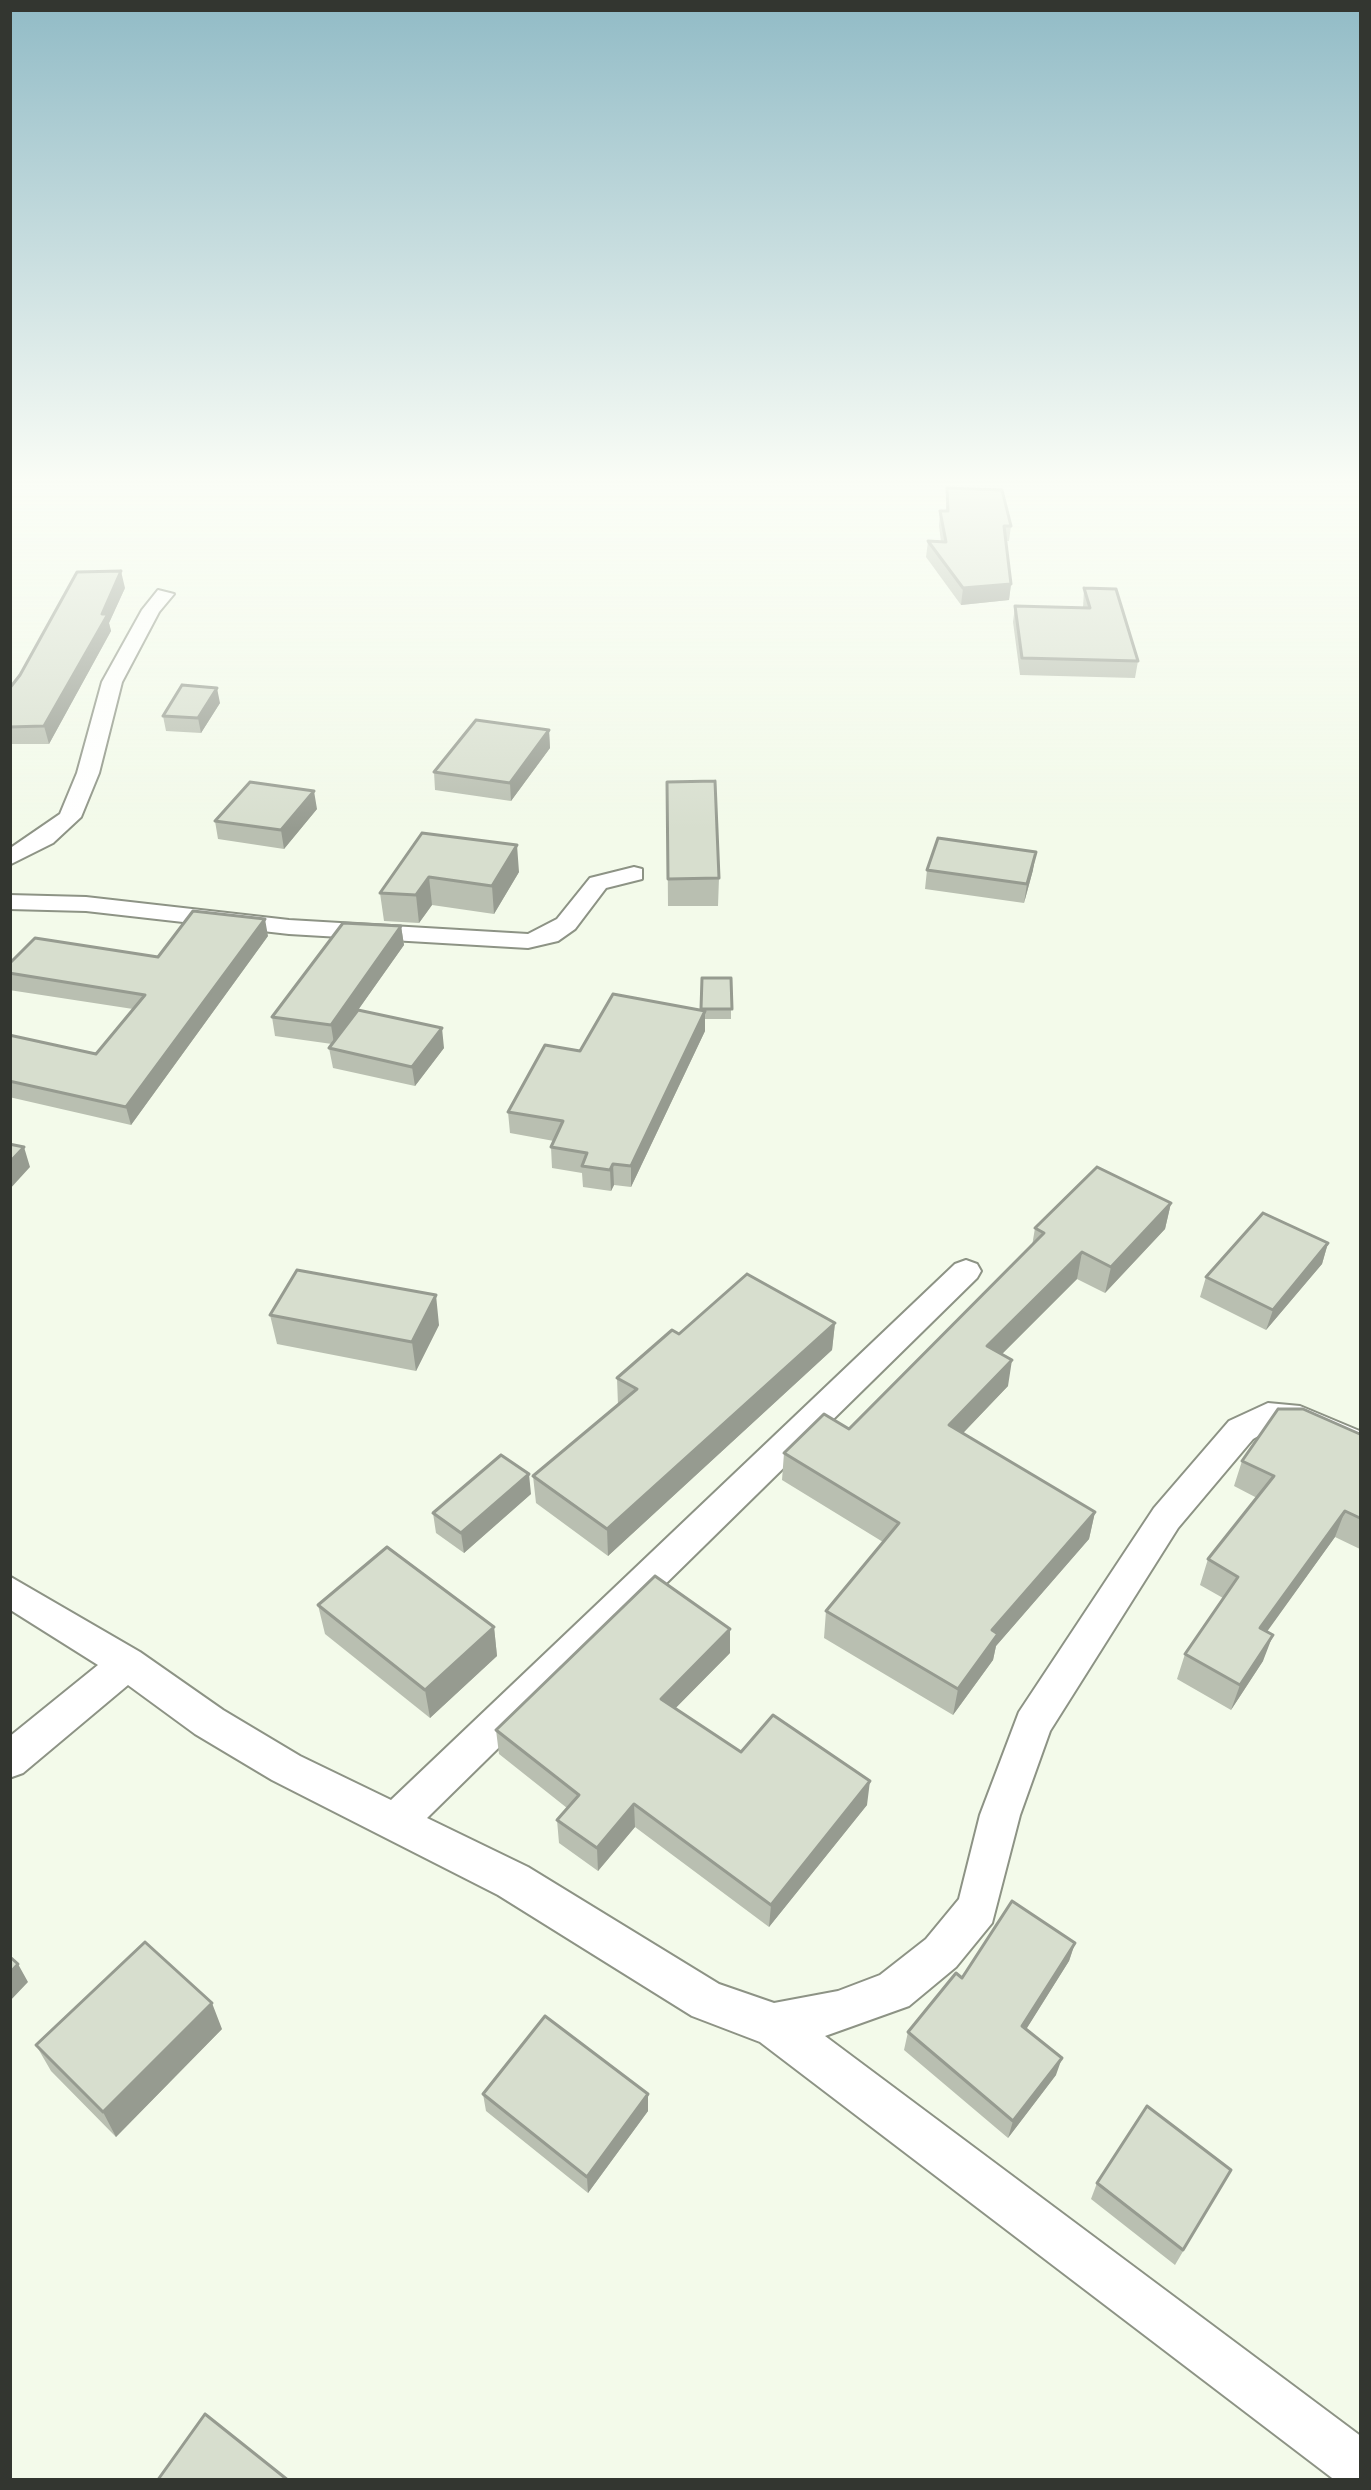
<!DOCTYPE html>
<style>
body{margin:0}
#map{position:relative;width:1371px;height:2490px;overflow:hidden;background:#f3faea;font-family:"IBM Plex Sans",sans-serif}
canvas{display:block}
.frame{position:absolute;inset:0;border:12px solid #333630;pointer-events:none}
</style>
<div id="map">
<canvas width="1371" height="2490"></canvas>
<div class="frame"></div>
</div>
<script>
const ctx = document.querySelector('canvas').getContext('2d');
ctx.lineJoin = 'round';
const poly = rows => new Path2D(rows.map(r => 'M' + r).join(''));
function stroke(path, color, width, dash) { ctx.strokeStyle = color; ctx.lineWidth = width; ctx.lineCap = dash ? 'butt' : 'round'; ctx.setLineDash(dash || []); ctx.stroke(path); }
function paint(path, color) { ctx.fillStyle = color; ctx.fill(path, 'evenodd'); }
const minor = poly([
 [158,590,174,594,159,612,122,682,99,773,81,817,53,843,9,865,9,849,60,814,77,773,102,682,142,610,158,590],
 [634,867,642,869,642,879,606,888,575,929,558,941,528,948,289,934,86,911,9,909,9,895,86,897,289,920,528,934,557,919,590,878,634,867],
 [966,1260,977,1264,981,1271,977,1278,427,1818,528,1867,719,1984,774,2003,838,1991,880,1975,926,1939,959,1899,980,1815,1019,1712,1154,1508,1229,1421,1268,1403,1300,1406,1362,1432,1362,1459,1295,1430,1272,1428,1253,1439,1178,1528,1050,1731,1020,1815,992,1923,956,1967,909,2006,825,2036,1362,2437,1362,2481,1336,2481,760,2042,692,2016,498,1895,272,1780,195,1734,128,1685,23,1773,9,1778,9,1737,98,1665,9,1609,9,1576,140,1652,223,1710,300,1756,391,1800,955,1264,966,1260]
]);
const wall = poly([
 [947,488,1011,526,1009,541,1006,541,1011,584,1009,600,961,605,926,557,928,541,941,542,939,526,940,511,946,511],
 [125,588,109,623,111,631,49,744,9,744,9,689],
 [1084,588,1138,661,1135,678,1020,675,1013,622,1015,606,1083,608],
 [220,703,201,733,166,731,163,716],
 [549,730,550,748,511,801,435,790,434,772],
 [667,782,719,878,718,906,668,906],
 [317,809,284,849,218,839,215,821],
 [422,833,519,872,494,914,432,905,419,923,384,921,380,893],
 [927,870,1033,870,1024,903,925,889],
 [401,926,404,945,358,1010,444,1048,415,1086,333,1068,329,1048,332,1044,275,1036,272,1017],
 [268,936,131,1125,9,1097,9,1035,96,1054,133,1009,9,990,9,964,158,957],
 [731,978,731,1019,705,1019,705,1031,631,1187,614,1185,611,1191,583,1187,582,1173,552,1168,551,1147,554,1141,510,1133,508,1112,701,1010],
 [1171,1203,1165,1229,1105,1293,1077,1279,1002,1354,1008,1386,963,1433,1095,1512,1089,1539,996,1646,993,1660,953,1715,824,1638,826,1611,883,1542,782,1480,784,1453,849,1429,1032,1246,1035,1228],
 [1328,1243,1322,1264,1266,1330,1200,1297,1206,1277],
 [270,1315,439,1325,416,1371,277,1344],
 [835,1323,832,1350,608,1556,536,1503,533,1476,618,1405,617,1378],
 [1362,1435,1362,1550,1335,1537,1266,1632,1263,1661,1231,1710,1177,1679,1185,1654,1223,1598,1200,1585,1208,1559,1257,1498,1234,1486,1242,1461],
 [531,1494,464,1553,436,1533,433,1513],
 [318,1605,494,1627,497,1656,430,1718,325,1634],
 [730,1653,675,1708,741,1752,867,1805,769,1927,635,1827,598,1871,559,1843,557,1820,567,1808,499,1754,496,1730],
 [1075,1943,1069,1961,1026,2029,1056,2075,1008,2138,904,2050,908,2032,962,1978],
 [222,2029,116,2137,51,2071,36,2045],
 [483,2094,648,2111,588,2193,486,2111],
 [1231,2170,1175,2265,1091,2199,1097,2183]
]);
const shadedWall = poly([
 [121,571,125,588,109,623,111,631,49,744,44,726,102,614],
 [1011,584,1009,600,961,605,963,588],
 [217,688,220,703,201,733,198,718],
 [549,730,550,748,511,801,510,783],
 [314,791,317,809,284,849,281,830],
 [517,845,519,872,494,914,492,886],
 [1036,852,1033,870,1024,903,1027,884],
 [429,877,432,905,419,923,416,895],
 [265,919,268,936,131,1125,126,1107],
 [401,926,404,945,334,1044,331,1025],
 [705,1011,705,1031,631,1187,631,1166],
 [442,1028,444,1048,415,1086,412,1067],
 [24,1147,30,1167,9,1190,9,1163],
 [613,1164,614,1185,611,1191,610,1170],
 [1171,1203,1165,1229,1105,1293,1111,1267],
 [1328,1243,1322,1264,1266,1330,1273,1310],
 [1082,1252,1077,1279,983,1373,987,1346],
 [436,1295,439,1325,416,1371,412,1342],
 [835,1323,832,1350,608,1556,607,1529],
 [1012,1360,1008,1386,945,1452,949,1425],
 [529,1474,531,1494,464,1553,461,1533],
 [1345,1511,1335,1537,1251,1654,1260,1628],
 [1095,1512,1089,1539,996,1646,993,1660,953,1715,958,1689,992,1630],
 [494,1627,497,1656,430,1718,425,1690],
 [730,1629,730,1653,661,1723,661,1699],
 [1273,1635,1263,1661,1231,1710,1240,1685],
 [870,1781,867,1805,769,1927,771,1905],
 [634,1804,635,1827,598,1871,597,1848],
 [1075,1943,1069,1961,1017,2044,1022,2026],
 [18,1964,28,1982,9,2002,9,1974],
 [212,2003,222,2029,116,2137,103,2112],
 [1062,2058,1056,2075,1008,2138,1013,2121],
 [648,2094,648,2111,588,2193,587,2177]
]);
const building = poly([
 [947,488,1002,490,1011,526,1004,526,1011,584,963,588,928,541,946,542,940,511,948,511,947,488],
 [121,571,102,614,108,614,44,726,9,727,9,689,20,675,77,572,121,571],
 [1084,588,1116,589,1138,661,1022,658,1015,606,1090,608,1084,588],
 [182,685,217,688,198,718,163,716,182,685],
 [476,720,549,730,510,783,434,772,476,720],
 [715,781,719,878,668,879,667,782,715,781],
 [250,782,314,791,281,830,215,821,250,782],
 [422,833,517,845,492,886,429,877,416,895,380,893,422,833],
 [938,838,1036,852,1027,884,927,870,938,838],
 [193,911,265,919,126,1107,9,1081,9,1035,96,1054,145,995,9,973,9,964,35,938,158,957,193,911],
 [343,923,401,926,331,1025,272,1017,343,923],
 [702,978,731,978,732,1009,701,1009,702,978],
 [613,994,705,1011,631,1166,613,1164,610,1170,582,1166,587,1153,551,1147,563,1121,508,1112,545,1045,580,1051,613,994],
 [358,1010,442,1028,412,1067,329,1048,358,1010],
 [9,1144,24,1147,9,1163,9,1144],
 [1097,1167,1171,1203,1111,1267,1082,1252,987,1346,1012,1360,949,1425,1095,1512,992,1630,998,1634,958,1689,826,1611,899,1523,784,1453,824,1414,849,1429,1044,1233,1035,1228,1097,1167],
 [1263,1213,1328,1243,1273,1310,1206,1277,1263,1213],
 [297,1270,436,1295,412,1342,270,1315,297,1270],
 [747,1274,835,1323,607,1529,533,1476,637,1389,617,1378,672,1330,679,1334,747,1274],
 [1278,1409,1303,1409,1362,1435,1362,1519,1345,1511,1260,1628,1273,1635,1240,1685,1185,1654,1238,1577,1208,1559,1274,1476,1242,1461,1278,1409],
 [501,1455,529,1474,461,1533,433,1513,501,1455],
 [387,1547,494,1627,425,1690,318,1605,387,1547],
 [655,1576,730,1629,661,1699,741,1752,773,1715,870,1781,771,1905,634,1804,597,1848,557,1820,579,1795,496,1730,655,1576],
 [1012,1901,1075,1943,1022,2026,1062,2058,1013,2121,908,2032,956,1973,962,1978,1012,1901],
 [145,1942,212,2003,103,2112,36,2045,145,1942],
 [9,1956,18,1964,9,1974,9,1956],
 [545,2016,648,2094,587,2177,483,2094,545,2016],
 [1147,2106,1231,2170,1183,2250,1097,2183,1147,2106],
 [205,2414,289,2481,157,2481,205,2414]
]);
stroke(minor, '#8d9385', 4);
paint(minor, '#fff');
paint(wall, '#b9bfb1');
paint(shadedWall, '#969b90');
paint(building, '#d7dece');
stroke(building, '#969b90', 3);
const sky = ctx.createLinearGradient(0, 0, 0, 829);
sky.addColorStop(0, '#91bbc6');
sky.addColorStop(0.58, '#fafdf6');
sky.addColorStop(1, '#fafdf600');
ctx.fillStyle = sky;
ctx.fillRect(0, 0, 1371, 829);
</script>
